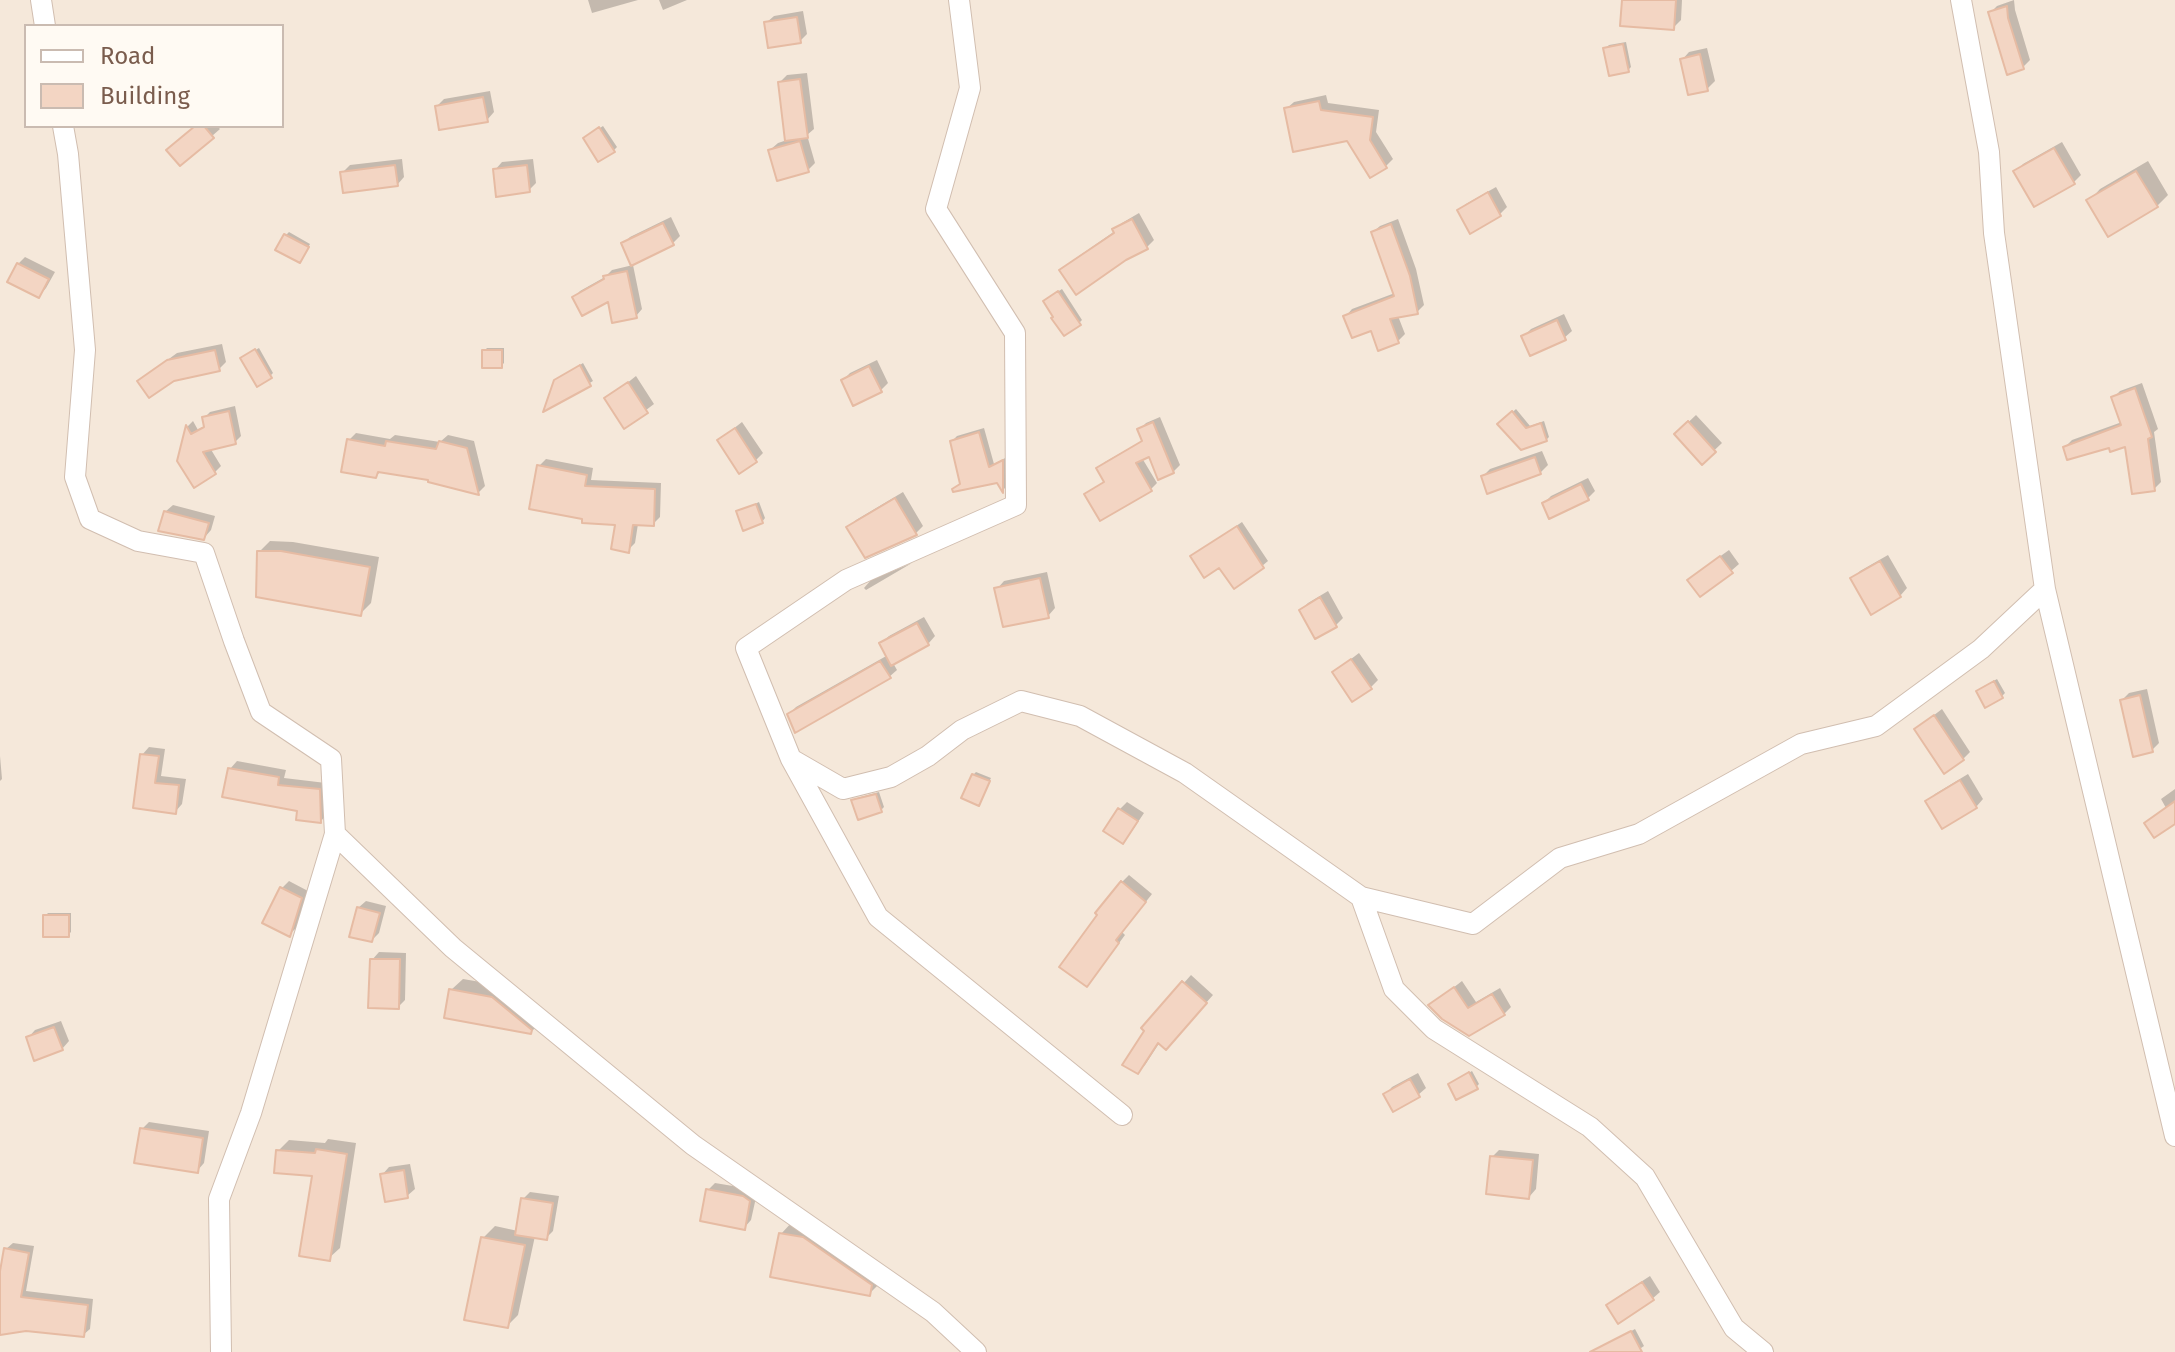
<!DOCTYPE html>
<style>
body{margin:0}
#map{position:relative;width:2175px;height:1352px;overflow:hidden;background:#fdf6ec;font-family:"Fira Sans",sans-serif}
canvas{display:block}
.legend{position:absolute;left:24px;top:24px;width:260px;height:104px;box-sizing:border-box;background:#fffaf3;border:2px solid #cabbb1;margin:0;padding:10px 14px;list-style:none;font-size:24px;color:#7a5c4d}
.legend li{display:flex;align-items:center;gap:16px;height:40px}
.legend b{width:40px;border:2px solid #cabbb1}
</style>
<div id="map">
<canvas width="2175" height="1352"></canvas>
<ul class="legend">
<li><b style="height:10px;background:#fff"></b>Road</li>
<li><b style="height:22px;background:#f3d5c3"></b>Building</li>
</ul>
</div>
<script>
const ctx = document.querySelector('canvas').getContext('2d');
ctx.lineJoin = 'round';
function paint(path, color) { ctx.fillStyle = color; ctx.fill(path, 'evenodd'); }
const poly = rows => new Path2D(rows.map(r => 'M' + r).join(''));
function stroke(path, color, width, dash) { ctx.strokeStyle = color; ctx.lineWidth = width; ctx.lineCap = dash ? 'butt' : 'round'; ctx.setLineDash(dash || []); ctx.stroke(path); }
const residential = poly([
 [0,0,2175,0,2175,1352,0,1352],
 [26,26,282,26,282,126,26,126]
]);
const shadow = poly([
 [588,0,638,0,592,13],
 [659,0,687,0,663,10],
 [1628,0,1682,0,1681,20,1673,28],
 [2014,0,2015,10,2030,60,2023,67,1990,13,1997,6],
 [803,11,807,34,800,41,766,23,774,16],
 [1626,42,1631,67,1628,70,1606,48,1609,45],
 [1707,48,1715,81,1707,89,1682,60,1689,52],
 [807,73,814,129,807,135,815,163,808,170,770,150,778,143,787,140,780,82,787,75],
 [490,91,494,112,487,120,437,106,444,99],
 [1326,95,1328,103,1379,110,1376,132,1393,159,1385,167,1348,138,1286,109,1294,102],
 [196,126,217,126,220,129,180,164],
 [603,126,617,147,614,150,589,135],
 [2062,142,2081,175,2073,183,2016,172,2023,164],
 [402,159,404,177,397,185,342,173,350,165],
 [533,159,536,183,529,190,495,170,502,162],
 [2148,161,2168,195,2157,206,2089,201,2100,189],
 [1496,187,1507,207,1500,214,1459,211,1466,204],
 [1139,213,1154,240,1147,247,1125,259,1061,270,1069,263,1115,231,1122,223],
 [671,217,680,236,673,243,633,263,633,265,623,244,630,237],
 [1398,219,1416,269,1424,305,1417,312,1398,316,1405,334,1398,341,1346,316,1352,309,1395,293,1373,232,1380,226],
 [289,232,310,244,302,258,286,235],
 [25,257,55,272,46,288,39,296,18,264],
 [633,265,642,309,636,316,610,299,574,298,580,291,605,277,612,270],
 [1062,289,1082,320,1079,323,1048,298],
 [1564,314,1572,331,1564,338,1523,337,1531,329],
 [222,344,226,362,219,369,139,381,177,353],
 [259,348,273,373,270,376,245,356],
 [487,348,504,348,504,363,501,366,484,351],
 [877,360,888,383,881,390,843,380,850,373],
 [583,363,593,381,547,408,556,381],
 [636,376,654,404,625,426,607,399],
 [2142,383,2158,429,2154,432,2161,482,2154,489,2127,444,2065,447,2072,440,2122,422,2113,398,2120,391],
 [235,406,241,436,235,442,210,448,221,466,215,472,179,461,188,426,193,421,198,430,206,425,204,418,210,412],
 [1516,409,1530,426,1544,421,1549,437,1546,440,1500,424],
 [1696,415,1722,443,1702,462,1676,434],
 [1160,417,1180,465,1173,472,1150,455,1142,458,1157,483,1150,490,1087,494,1106,480,1099,468,1105,462,1144,440,1139,430,1146,423],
 [742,422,763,453,756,460,719,440],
 [984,428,994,464,1007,457,1007,486,1003,490,998,481,954,489,962,482,952,441,957,436],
 [356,433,390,439,395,435,440,442,448,435,474,441,485,486,478,493,431,479,382,470,376,476,349,440],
 [1542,451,1548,465,1540,473,1483,476,1490,469],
 [546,459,593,468,591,480,661,483,660,517,653,524,638,524,635,543,628,550,618,523,584,517,539,466],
 [1588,478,1595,491,1588,498,1544,503,1551,496],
 [903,492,923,526,916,533,849,527,856,520],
 [759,502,765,518,762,522,738,512],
 [173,505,215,516,211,530,204,538,165,512],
 [1242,522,1268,561,1262,566,1192,556],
 [270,541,293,542,379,557,371,603,360,614,259,552],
 [1729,550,1739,564,1731,571,1697,573],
 [1888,555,1907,588,1900,596,1853,578,1860,571],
 [912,563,866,590,864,588,871,580],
 [1047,572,1055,608,1048,616,997,589,1004,581],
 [1328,591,1343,618,1336,625,1316,636,1301,610,1308,603],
 [924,617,935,636,928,644,893,663,897,670,889,677,789,714,796,707,888,655,881,643,889,636],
 [1359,653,1378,680,1371,687,1334,672],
 [1997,679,2005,693,2002,696,1981,688],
 [2147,689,2159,743,2152,750,2122,700,2129,693],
 [1942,709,1970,752,1963,759,1916,729],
 [149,747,165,749,161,776,186,779,182,804,175,812,135,807,142,755],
 [0,756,2,779,0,781],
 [237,761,286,770,284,778,326,783,328,813,321,821,299,810,230,769],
 [976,772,991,778,978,803,973,775],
 [1968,774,1983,799,1976,807,1928,802,1935,794],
 [2175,789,2175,824,2161,799],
 [879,792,884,807,881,810,854,801,857,798],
 [1127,802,1144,813,1130,834,1123,842,1106,831,1120,809],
 [1129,875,1152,894,1122,932,1125,935,1094,977,1122,882],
 [289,881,308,891,297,927,290,934,282,888],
 [366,901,386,906,379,933,372,940,358,908],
 [48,913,71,913,71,932,68,935,45,916],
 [379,952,406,953,405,1000,398,1007,372,960],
 [1191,975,1213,995,1173,1040,1160,1042,1145,1065,1138,1072,1147,1030,1144,1028],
 [463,979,504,986,542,1021,531,1032,451,990],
 [1462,981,1476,1002,1500,988,1511,1007,1504,1014,1431,1005],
 [61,1021,69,1041,62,1049,28,1038,35,1030],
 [1472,1071,1479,1084,1476,1087,1450,1084],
 [1418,1073,1426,1088,1418,1095,1385,1095,1392,1087],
 [149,1122,209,1131,204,1163,197,1171,142,1129],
 [328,1139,356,1143,340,1248,329,1258,314,1174,278,1151,289,1140,325,1143],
 [1499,1150,1539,1154,1536,1189,1529,1197,1492,1157],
 [410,1164,415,1189,407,1196,382,1175,389,1167],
 [715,1183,751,1189,757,1193,751,1220,744,1228,708,1190],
 [530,1192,559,1196,553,1231,546,1238,535,1236,518,1315,507,1326,483,1238,495,1226,518,1231,523,1199],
 [792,1222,881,1282,869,1294,781,1234],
 [13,1243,34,1246,26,1291,93,1299,90,1329,83,1335,26,1329,0,1333,0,1282,6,1249],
 [1650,1276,1660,1292,1652,1299,1609,1306,1616,1298],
 [1635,1329,1644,1346,1635,1352,1617,1352,1615,1340]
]);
const building = poly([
 [1622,0,1676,0,1674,30,1620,26,1622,0],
 [2007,6,2008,18,2024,69,2007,75,1988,12,2007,6],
 [797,17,801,43,768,48,764,22,797,17],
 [1623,44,1629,72,1609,76,1603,48,1623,44],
 [1700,54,1708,91,1688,95,1680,59,1700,54],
 [800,79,808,138,785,141,778,82,800,79],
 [483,97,488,122,439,130,435,106,483,97],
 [1319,101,1321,110,1373,117,1370,140,1387,168,1370,178,1347,141,1293,152,1284,108,1319,101],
 [195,126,204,126,214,138,180,166,166,150,195,126],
 [599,127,615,152,598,162,583,138,599,127],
 [800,141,809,172,777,181,768,150,800,141],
 [2054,148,2075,184,2034,207,2013,171,2054,148],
 [395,165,398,186,343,193,340,172,395,165],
 [527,165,530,192,496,197,493,169,527,165],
 [2136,171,2158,207,2108,237,2086,200,2136,171],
 [1488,192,1501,216,1470,234,1457,210,1488,192],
 [1132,219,1148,249,1126,260,1076,295,1059,270,1114,233,1112,229,1132,219],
 [663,223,674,245,631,266,621,243,663,223],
 [1391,224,1410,276,1418,314,1390,319,1399,343,1378,351,1371,331,1352,338,1343,316,1394,296,1371,232,1391,224],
 [284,234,309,247,300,263,275,250,284,234],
 [17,263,49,279,39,298,7,282,17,263],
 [627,271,637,318,612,323,608,302,582,316,572,297,604,279,603,276,627,271],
 [1058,291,1081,325,1064,336,1051,318,1053,317,1043,301,1058,291],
 [1557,320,1566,340,1530,356,1521,336,1557,320],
 [255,349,272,378,257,387,240,358,255,349],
 [215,350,220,371,174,381,149,398,137,381,167,360,215,350],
 [482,350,502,350,502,368,482,368,482,350],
 [580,365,591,386,543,412,554,380,580,365],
 [869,366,882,392,853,406,841,380,869,366],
 [628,382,648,413,624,429,604,398,628,382],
 [2135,388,2152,437,2148,439,2155,491,2132,494,2125,447,2110,452,2109,448,2067,460,2063,447,2121,425,2111,397,2135,388],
 [229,411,236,444,203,452,216,474,194,488,177,461,186,425,191,434,204,427,202,417,229,411],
 [1512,411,1526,428,1541,423,1547,441,1521,450,1497,424,1512,411],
 [1688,421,1716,452,1702,465,1674,434,1688,421],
 [1153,422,1174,473,1158,480,1149,457,1136,463,1152,491,1100,521,1084,494,1104,482,1096,468,1142,441,1137,429,1153,422],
 [735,428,757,462,739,474,717,440,735,428],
 [979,432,989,467,1003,460,1003,493,997,483,953,492,952,489,960,484,950,441,979,432],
 [347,439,385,446,386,441,436,449,439,441,467,448,479,495,428,482,428,480,378,472,376,478,341,472,347,439],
 [1535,457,1541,474,1487,494,1481,476,1535,457],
 [537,465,587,475,585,486,655,489,654,526,633,525,629,553,611,549,615,525,582,523,582,519,529,509,537,465],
 [1581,484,1589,500,1549,519,1542,503,1581,484],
 [895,498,917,535,865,558,846,527,895,498],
 [756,504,763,523,743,531,736,511,756,504],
 [164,511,209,523,204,540,158,531,164,511],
 [1237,526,1264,568,1234,589,1219,568,1204,578,1190,556,1237,526],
 [257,551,281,551,370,567,361,616,256,597,257,551],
 [1720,556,1733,573,1700,597,1687,580,1720,556],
 [1880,561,1901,597,1871,615,1850,578,1880,561],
 [1040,578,1049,618,1003,627,994,588,1040,578],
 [1320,597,1337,627,1315,639,1299,610,1320,597],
 [917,623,929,645,891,666,879,643,917,623],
 [1351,659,1372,689,1352,702,1332,672,1351,659],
 [880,661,891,678,795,733,787,714,880,661],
 [1994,681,2003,698,1985,708,1976,691,1994,681],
 [2140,695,2153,752,2133,757,2120,700,2140,695],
 [1934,715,1964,760,1944,774,1914,729,1934,715],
 [140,754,159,756,155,783,179,785,176,814,133,808,140,754],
 [228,768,279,777,278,785,320,789,321,823,296,820,297,811,222,797,228,768],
 [972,774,990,781,979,806,961,798,972,774],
 [1960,780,1977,808,1942,829,1925,801,1960,780],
 [876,794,882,812,858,820,851,800,876,794],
 [2175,801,2175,824,2154,838,2144,823,2175,801],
 [1118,808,1138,821,1123,844,1103,831,1118,808],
 [1121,881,1146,902,1116,940,1119,943,1087,987,1059,967,1097,915,1095,913,1121,881],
 [280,887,302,898,290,937,262,923,280,887],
 [357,907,380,913,372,942,349,937,357,907],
 [43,915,69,915,69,937,43,937,43,915],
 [370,959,400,959,399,1009,368,1008,370,959],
 [1182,981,1207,1003,1166,1050,1158,1043,1138,1074,1122,1065,1144,1031,1141,1028,1182,981],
 [1454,987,1468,1008,1492,994,1505,1015,1469,1036,1442,1019,1428,1005,1454,987],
 [449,989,492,997,532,1030,531,1034,444,1018,449,989],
 [54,1027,63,1050,34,1061,26,1037,54,1027],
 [1469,1072,1478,1089,1456,1100,1448,1084,1469,1072],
 [1410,1079,1420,1097,1393,1112,1383,1094,1410,1079],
 [140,1128,203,1138,198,1173,134,1163,140,1128],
 [316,1149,347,1154,330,1261,299,1256,312,1176,274,1173,276,1150,315,1153,316,1149],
 [1490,1156,1533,1160,1529,1199,1486,1194,1490,1156],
 [404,1170,408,1198,385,1202,380,1174,404,1170],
 [706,1189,743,1196,750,1201,745,1230,700,1221,706,1189],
 [521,1198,553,1203,547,1240,515,1235,521,1198],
 [779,1233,803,1237,872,1285,870,1296,770,1277,779,1233],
 [481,1237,525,1245,508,1328,464,1320,481,1237],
 [4,1248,29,1253,21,1297,88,1305,84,1337,26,1331,0,1335,0,1271,4,1248],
 [1642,1282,1654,1300,1618,1324,1606,1305,1642,1282],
 [1631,1331,1642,1352,1590,1352,1631,1331]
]);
const street = poly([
 [41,0,45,26],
 [959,0,970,88,936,209,1015,333,1016,505,846,580,746,648,791,759,878,917,1122,1115],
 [1961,0,1989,152,1994,233,2045,589,2175,1136],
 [63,126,68,154,85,350,75,477,90,519,138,541,204,553,234,641,261,712,331,759,335,834,251,1113,219,1199,221,1352],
 [791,759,843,789,891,777,928,756,962,730,1021,701,1080,716,1185,773,1361,897,1473,924,1560,858,1639,834,1801,744,1876,726,1981,649,2045,589],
 [335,834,453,948,693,1145,933,1312,976,1352],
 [1361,897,1394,989,1434,1029,1590,1127,1645,1177,1734,1328,1763,1352]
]);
paint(residential, '#f5e8da');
paint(shadow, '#0003');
paint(building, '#f3d5c3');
stroke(building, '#e6bba3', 2);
stroke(street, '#d1beb0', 22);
stroke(street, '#fff', 20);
</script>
